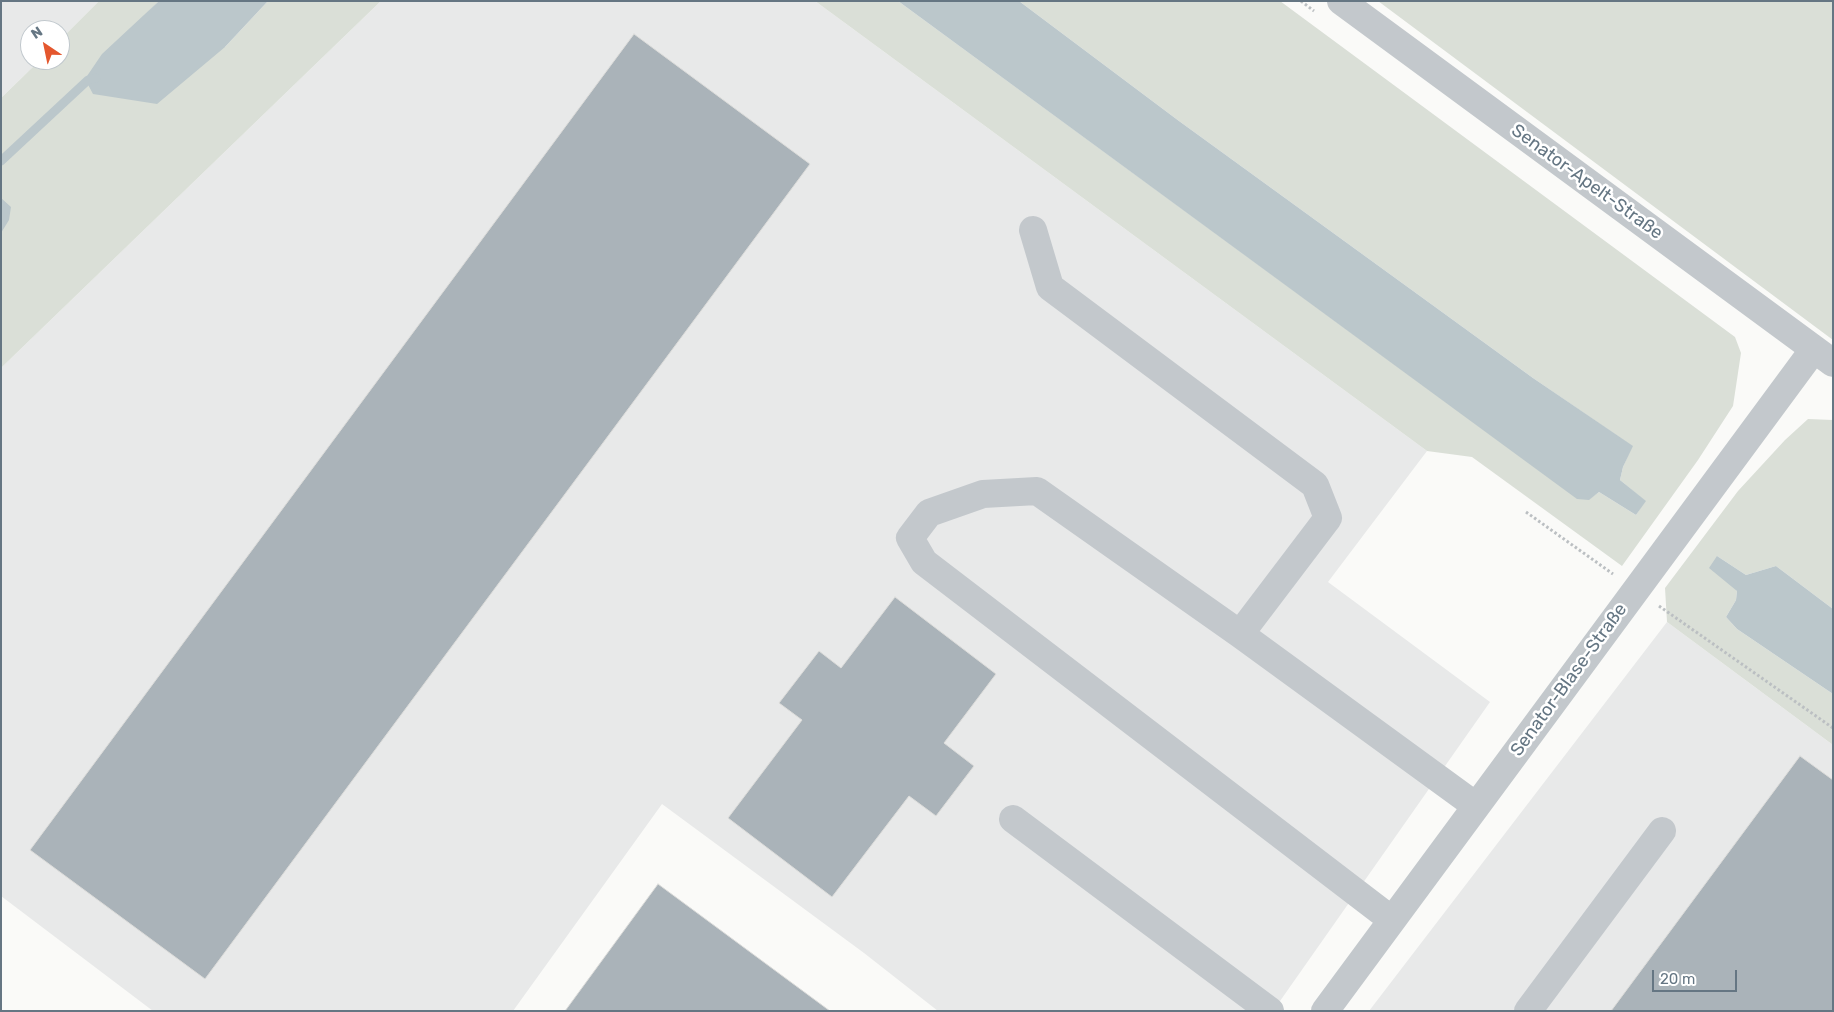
<!DOCTYPE html>
<meta charset="utf-8">
<style>
body{margin:0}
#map{position:relative;width:1834px;height:1012px;overflow:hidden;background:#fafaf8;font-family:Rubik,sans-serif}
canvas{display:block}
.frame{position:absolute;inset:0;border:2px solid #657683;pointer-events:none}
.north{position:absolute;left:20px;top:20px;width:50px;height:50px;box-sizing:border-box;background:#fff;border:1px solid #c1c8cd;border-radius:50%;rotate:326deg;font-size:14px;font-weight:700;line-height:20px;text-align:center;color:#657683}
.north::after{content:'';display:block;margin:auto;width:18px;height:22px;background:#e4572e;clip-path:polygon(50% 0,100% 100%,50% 72%,0 100%)}
.scale{position:absolute;left:1652px;top:970px;width:85px;height:22px;box-sizing:border-box;border:2px solid #657683;border-top:0;padding-left:6px;font-size:15px;line-height:18px;white-space:nowrap;color:#657683;-webkit-text-stroke:4px #fff;paint-order:stroke}
</style>
<div id="map">
<canvas width="1834" height="1012"></canvas>
<div class="frame"></div>
<div class="north">N</div>
<div class="scale">20 m</div>
</div>
<script>
const ctx = document.querySelector('canvas').getContext('2d');
ctx.lineJoin = 'round';
function paint(path, color) { ctx.fillStyle = color; ctx.fill(path, 'evenodd'); }
const poly = rows => new Path2D(rows.map(r => 'M' + r).join(''));
function stroke(path, color, width, dash) { ctx.strokeStyle = color; ctx.lineWidth = width; ctx.lineCap = dash ? 'butt' : 'round'; ctx.setLineDash(dash || []); ctx.stroke(path); }
function write(font, color, halo, rows, align = 'center') {
  ctx.font = font + ' Rubik,sans-serif'; ctx.lineWidth = 5; ctx.setLineDash([]); ctx.textBaseline = 'middle'; ctx.strokeStyle = halo; ctx.fillStyle = color; for (const [text, x, y, turn = 0] of rows) {
    ctx.save(); ctx.translate(x, y); ctx.rotate((+turn || 0) * Math.PI / 180); ctx.textAlign = isNaN(turn) ? turn : align; if (halo) ctx.strokeText(text, 0, 0); ctx.fillText(text, 0, 0); ctx.restore();
  }
}
const built = poly([
 [1,1,99,1,60,40,60,30,30,30,30,60,40,60,1,98],
 [381,1,815,1,1427,451,1328,582,1490,702,1273,1011,938,1011,864,953,662,804,513,1011,153,1011,1,896,1,368],
 [1667,622,1833,745,1833,1011,1369,1011]
]);
const green = poly([
 [99,1,159,1,142,18,225,47,268,1,381,1,1,368,1,98,40,60,60,60,60,40],
 [815,1,898,1,1577,498,1589,499,1599,492,1636,515,1645,501,1620,480,1623,467,1632,446,1533,378,1179,121,1019,1,1280,1,1735,337,1741,353,1733,406,1698,460,1622,566,1472,457,1427,451],
 [1378,1,1833,1,1833,340],
 [1808,419,1833,420,1833,609,1776,566,1746,575,1717,556,1737,591,1736,600,1726,617,1737,629,1833,694,1833,745,1667,622,1665,588,1738,491,1785,440]
]);
const water = poly([
 [159,1,268,1,225,47,157,104,93,94,85,79,102,54],
 [898,1,1019,1,1179,121,1533,378,1633,446,1623,467,1620,480,1646,501,1636,515,1599,492,1589,500,1577,499],
 [1,198,11,207,9,220,1,233],
 [1717,556,1746,575,1776,566,1833,609,1833,694,1737,629,1726,617,1736,600,1737,591,1709,568]
]);
const stream = poly([
 [1,161,88,80,96,78]
]);
const building = poly([
 [634,34,810,164,205,979,30,850,634,34],
 [895,597,996,674,944,743,974,766,936,816,909,796,832,897,728,818,802,720,779,703,819,651,841,668,895,597],
 [1800,756,1833,780,1833,1011,1611,1011,1800,756],
 [658,884,830,1011,565,1011,658,884]
]);
const path = poly([
 [1301,1,1314,11],
 [1526,512,1613,574],
 [1659,606,1833,728]
]);
const minor = poly([
 [1341,1,1833,363],
 [1033,230,1050,287,1315,485,1328,518,1240,634],
 [1013,819,1270,1011],
 [1392,920,924,562,910,538,929,513,983,494,1037,491,1240,634,1476,806],
 [1325,1011,1814,349],
 [1528,1011,1662,831]
]);
const streetNames = [
 ["Senator-Apelt-Straße",1587,182,36],
 ["Senator-Blase-Straße",1569,680,-54]
];
paint(built, '#e8e9e9');
paint(green, '#dadfd7');
paint(water, '#bbc7cb');
stroke(stream, '#bbc7cb', 9);
paint(building, '#aab3b9');
stroke(building, '#dcdcda', 1);
stroke(path, '#bbbfc2', 3, [2.5, 2.5]);
stroke(minor, '#c3c8cc', 28);
write('18px', '#657683', '#fff', streetNames);
</script>
